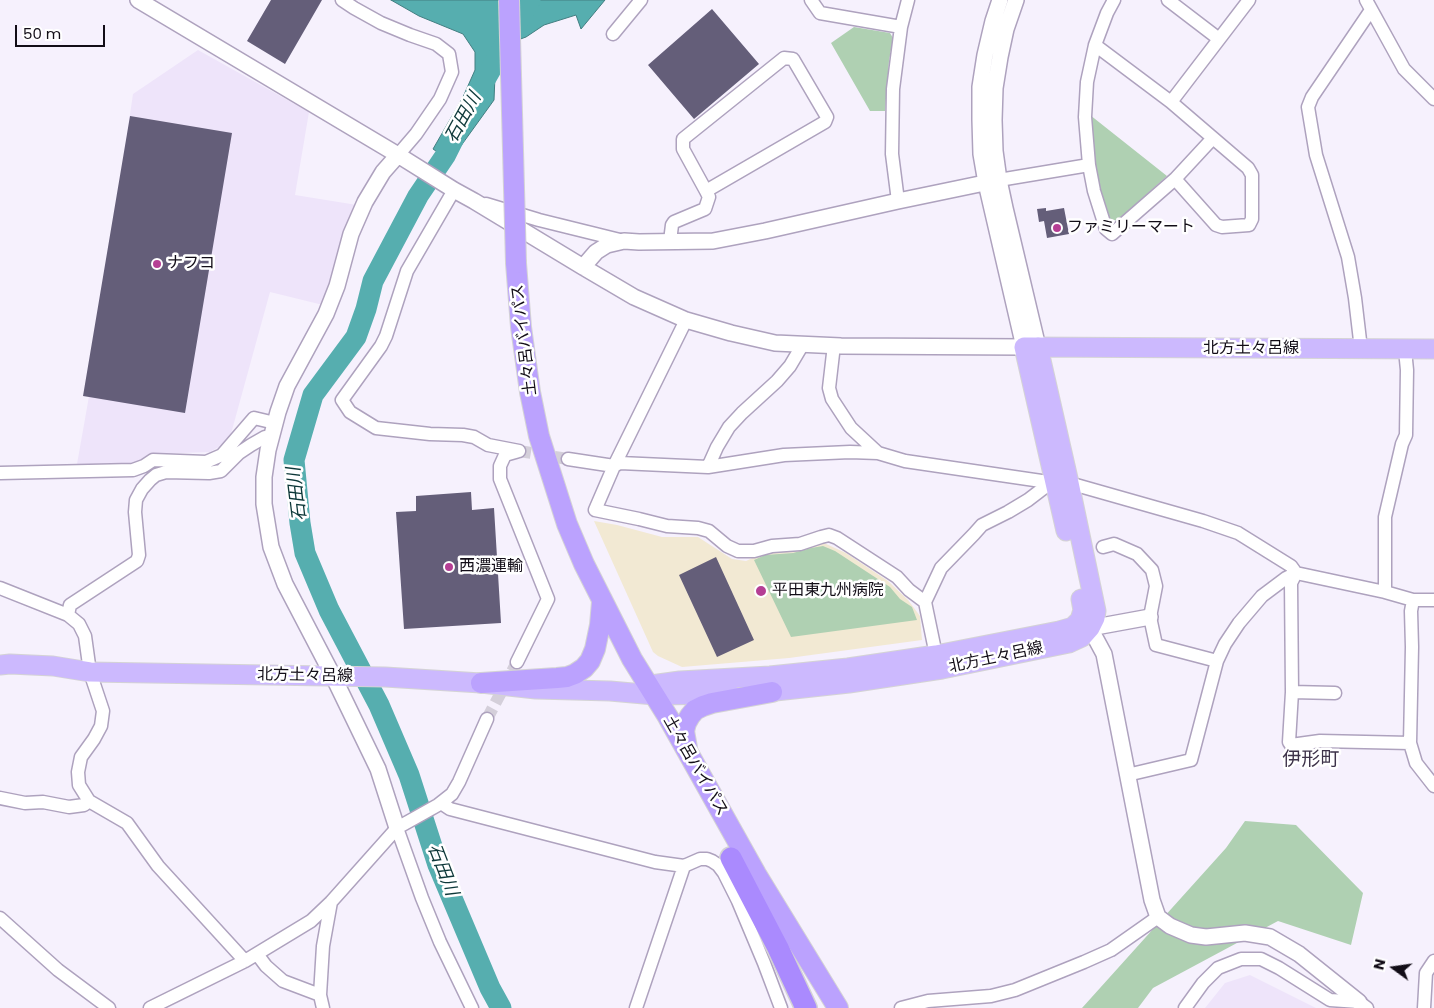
<!DOCTYPE html>
<meta charset="utf-8">
<style>
body{margin:0}
#map{position:relative;width:1434px;height:1008px;overflow:hidden;background:#f6f1fd;font-family:Poppins,sans-serif}
canvas{display:block}
.north{position:absolute;left:1369px;top:943px;width:50px;height:50px;-webkit-text-stroke:4px #fff;paint-order:stroke;rotate:284deg;font-size:14px;font-weight:700;line-height:20px;text-align:center;color:#120d17}
.north::after{content:'';display:block;margin:auto;width:18px;height:22px;background:#120d17;clip-path:polygon(50% 0,100% 100%,50% 72%,0 100%)}
.scale{position:absolute;left:15px;top:25px;width:90px;height:22px;box-sizing:border-box;border:2px solid #120d17;border-top:0;padding-left:6px;font-size:15px;line-height:18px;white-space:nowrap;color:#120d17;-webkit-text-stroke:4px #fff;paint-order:stroke}
</style>
<div id="map">
<canvas width="1434" height="1008"></canvas>
<div class="north">N</div>
<div class="scale">50 m</div>
</div>
<script>
const ctx = document.querySelector('canvas').getContext('2d');
ctx.lineJoin = 'round';
function paint(path, color) { ctx.fillStyle = color; ctx.fill(path, 'evenodd'); }
const poly = rows => new Path2D(rows.map(r => 'M' + r).join(''));
function stroke(path, color, width, dash) { ctx.strokeStyle = color; ctx.lineWidth = width; ctx.lineCap = dash ? 'butt' : 'round'; ctx.setLineDash(dash || []); ctx.stroke(path); }
function write(font, color, halo, rows, align = 'center') {
  ctx.font = font + ' Poppins,"Noto Sans JP",sans-serif'; ctx.lineWidth = 5; ctx.setLineDash([]); ctx.textBaseline = 'middle'; ctx.strokeStyle = halo; ctx.fillStyle = color; for (const [text, x, y, turn = 0] of rows) {
    ctx.save(); ctx.translate(x, y); ctx.rotate((+turn || 0) * Math.PI / 180); ctx.textAlign = isNaN(turn) ? turn : align; if (halo) ctx.strokeText(text, 0, 0); ctx.fillText(text, 0, 0); ctx.restore();
  }
}
const built = poly([
 [198,50,309,112,295,195,357,205,323,305,270,292,229,441,210,452,151,454,135,465,77,464,88,402,133,94],
 [1250,975,1316,1008,1205,1008,1225,983]
]);
const medical = poly([
 [594,521,617,525,662,537,698,537,732,559,746,561,757,556,770,553,824,543,846,553,888,581,908,600,920,616,922,640,789,658,682,667,658,656,653,652]
]);
const green = poly([
 [854,27,890,33,893,38,889,61,885,111,870,111,831,43],
 [1090,115,1167,176,1117,221,1106,217,1094,161],
 [823,546,835,551,890,587,900,599,912,607,917,620,791,637,754,560,765,555,793,553,811,548],
 [1245,821,1296,825,1363,893,1351,945,1278,921,1153,988,1138,1008,1082,1008,1226,848]
]);
const water = poly([
 [391,0,605,0,581,29,576,15,544,25,526,37,493,49,490,54,495,76,494,100,450,161,433,149,463,97,475,70,475,52,463,34,419,16,391,0]
]);
const river = poly([
 [478,92,530,0],
 [457,132,445,156,418,196,373,281,366,309,356,337,313,395,294,460,300,523,305,553,329,610,379,705,409,775,438,865,490,988,501,1008]
]);
const building = poly([
 [271,0,322,0,285,64,247,41],
 [712,9,759,64,694,119,648,65],
 [130,116,232,133,185,413,83,396],
 [1046,208,1046,211,1064,208,1069,234,1047,238,1044,221,1039,222,1037,209],
 [471,492,472,510,494,508,501,623,404,629,396,512,416,511,416,496],
 [716,557,754,640,717,657,679,575]
]);
const minorTunnel = poly([
 [519,451,568,459],
 [487,719,517,662]
]);
const minor = poly([
 [342,0,354,8,381,23,410,35,436,44,449,54,452,72,440,99,416,134,398,155],
 [811,0,820,13,901,27],
 [1114,0,1107,13,1095,45,1087,82,1085,117,1089,165,1094,191,1106,229,1112,234,1175,179,1216,225,1222,227,1249,225,1252,219,1252,175,1248,168,1171,102,1249,0],
 [1168,0,1219,39],
 [1366,0,1404,69,1434,99],
 [613,34,641,0],
 [1095,45,1171,102],
 [1175,179,1213,138],
 [999,180,1089,165],
 [454,190,407,271,386,336,381,346,342,400,350,412,376,428,430,434,463,435,474,437,488,445,519,451],
 [898,201,892,154,893,89,901,27,908,0],
 [486,204,539,220,624,241],
 [670,241,672,225,674,222,705,209,709,197,706,191,825,122,827,117,793,59,784,58,683,139,683,149,706,191],
 [686,320,614,466,595,510,639,519,667,526,698,528,709,531,727,546,738,551,754,551,772,546,800,544,821,537,829,535,837,538,897,577,909,590,925,602,936,655,938,660],
 [834,345,829,388,832,399,851,428,878,453],
 [1361,349,1355,298,1348,257,1316,155,1308,107,1312,97,1371,10],
 [568,459,614,466,620,463,708,467,784,455,850,452,878,453,905,461,1055,483,1069,483,1203,521,1238,533,1291,566,1296,573],
 [708,467,717,447,729,427,742,413,777,381,790,366,803,344],
 [0,473,133,470,144,466,153,460,206,462,222,455,254,418,275,423],
 [1103,547,1114,544,1137,554,1152,570,1156,586,1150,617,1156,645,1217,661],
 [1296,573,1291,583,1292,692,1289,742,1291,745,1320,741,1410,743],
 [0,588,68,615,79,624,85,636,90,672,103,711,101,726,94,739,81,757,78,772,79,785,89,801,127,823,158,866,245,961],
 [1385,592,1385,517,1402,444,1406,435,1407,370,1405,350],
 [1413,600,1411,611,1412,647,1410,743,1416,763,1434,786],
 [925,602,941,568,974,534,982,525,1008,512,1028,500,1045,487,1055,483],
 [68,615,70,605,137,561,139,555,135,512,136,500,142,489,150,480,156,475,166,472,209,473,221,471,239,453,251,445,265,437,271,439],
 [517,662,548,599,500,479,500,466,505,455,519,451],
 [1292,692,1335,693],
 [1127,775,1191,760,1217,661,1225,644,1239,623,1262,596,1286,578,1296,573,1385,592,1413,600,1434,600],
 [0,798,25,803,43,802,69,807,84,805,89,801],
 [441,803,450,809,655,862,684,866,700,859,707,859,712,861,718,865,724,873,738,901,764,963,781,1008],
 [397,828,422,898,440,942,472,1008],
 [0,918,58,970,109,1008],
 [257,954,266,966,283,981,320,995],
 [150,1008,245,961,311,921,331,902,397,828,438,805,452,794,459,782,487,719],
 [323,1008,320,995,323,946,331,902],
 [636,1008,684,866],
 [901,1008,928,1001,991,996,1015,990,1084,962,1111,950,1158,917],
 [1185,1008,1203,983,1218,968,1241,959,1261,959,1279,968,1330,1000,1359,1002,1367,1008],
 [1424,1008,1426,973,1434,961]
]);
const tertiary = poly([
 [138,0,398,155,454,190,474,201,583,267,634,297,686,320,731,333,775,343,841,346,1024,347,986,183,981,154,980,120,980,87,985,55,993,21,1000,0],
 [1016,0,1006,29,1000,57,995,88,994,120,995,151,999,180,1005,208,1038,347],
 [583,267,596,252,607,245,624,241,639,242,713,241,765,231,898,201,999,180],
 [1082,622,1090,628,1104,654,1152,900,1158,917,1170,926,1191,935,1206,937,1245,933,1270,937,1299,954,1359,1002],
 [1090,628,1150,617],
 [397,828,378,769,333,676,285,584,271,547,264,504,264,477,268,450,278,412,287,386,326,314,337,286,351,234,365,202,383,172,398,155]
]);
const primary = poly([
 [1066,531,1024,347,1434,349],
 [0,665,10,664,53,666,90,672,385,677,481,683,536,689,610,691,655,695,730,694],
 [644,686,680,681,770,676,848,668,936,655,1059,631,1073,627,1080,620,1083,610,1081,599],
 [757,693,849,683,942,669,1069,643,1082,637,1090,628,1095,618,1096,611,1069,483,1038,347]
]);
const trunk = poly([
 [516,263,521,327,530,392,539,436,567,524,584,564,632,659,668,717,756,874,838,1008],
 [481,683,557,678,567,677,575,674,584,668,590,661,595,649,600,625,602,602],
 [687,748,684,731,686,723,690,716,695,710,703,706,712,703,772,692]
]);
const motorway = poly([
 [731,858,778,948,806,1008]
]);
const trunkBridge = poly([
 [509,0,516,263]
]);
const markers = [
 [1057,228,5,"#b53e94"],
 [157,264,5,"#b53e94"],
 [449,567,5,"#b53e94"],
 [761,591,6,"#b53e94"]
];
const poiNames = [
 ["ファミリーマート",1067,228],
 ["ナフコ",167,264],
 ["西濃運輸",459,567],
 ["平田東九州病院",772,591]
];
const streetNames = [
 ["土々呂バイパス",525,340,-97],
 ["北方土々呂線",1251,349],
 ["北方土々呂線",996,658,-12],
 ["北方土々呂線",305,676,1],
 ["土々呂バイパス",695,766,60]
];
const waterNames = [
 ["石田川",464,118,-61],
 ["石田川",298,494,-97],
 ["石田川",442,870,69]
];
const quarterNames = [
 ["伊形町",1311,760]
];
paint(built, '#eee4fa');
paint(medical, '#f2e9d3');
paint(green, '#afd0b2');
paint(water, '#56aeaf');
stroke(water, '#427e81', 1);
stroke(river, '#56aeaf', 21);
paint(building, '#645e79');
stroke(minorTunnel, '#d4cfda', 12, [12, 6]);
stroke(minor, '#aea2be', 15);
stroke(tertiary, '#aea2be', 18);
stroke(primary, '#d4d3d5', 21);
stroke(trunk, '#d4d3d5', 22);
stroke(motorway, '#d4d3d5', 24);
stroke(minor, '#fff', 12);
stroke(tertiary, '#fff', 15);
stroke(primary, '#ccb9fe', 19);
stroke(trunk, '#bba2fe', 20);
stroke(motorway, '#aa8afe', 21);
stroke(trunkBridge, '#d4d3d5', 22, []);
stroke(trunkBridge, '#bba2fe', 20);
for (const [x, y, r, color] of markers) { const dot = new Path2D(); dot.arc(x, y, r, 0, 2 * Math.PI); ctx.fillStyle = color; ctx.fill(dot); stroke(dot, '#fff', 2); }
write('16px', '#120d17', '#fff', poiNames, 'left');
write('16px', '#120d17', '#fff', streetNames);
write('italic 18px', '#0d3839', '#fff', waterNames);
write('19px', '#3d3249', '#fff', quarterNames);
</script>
